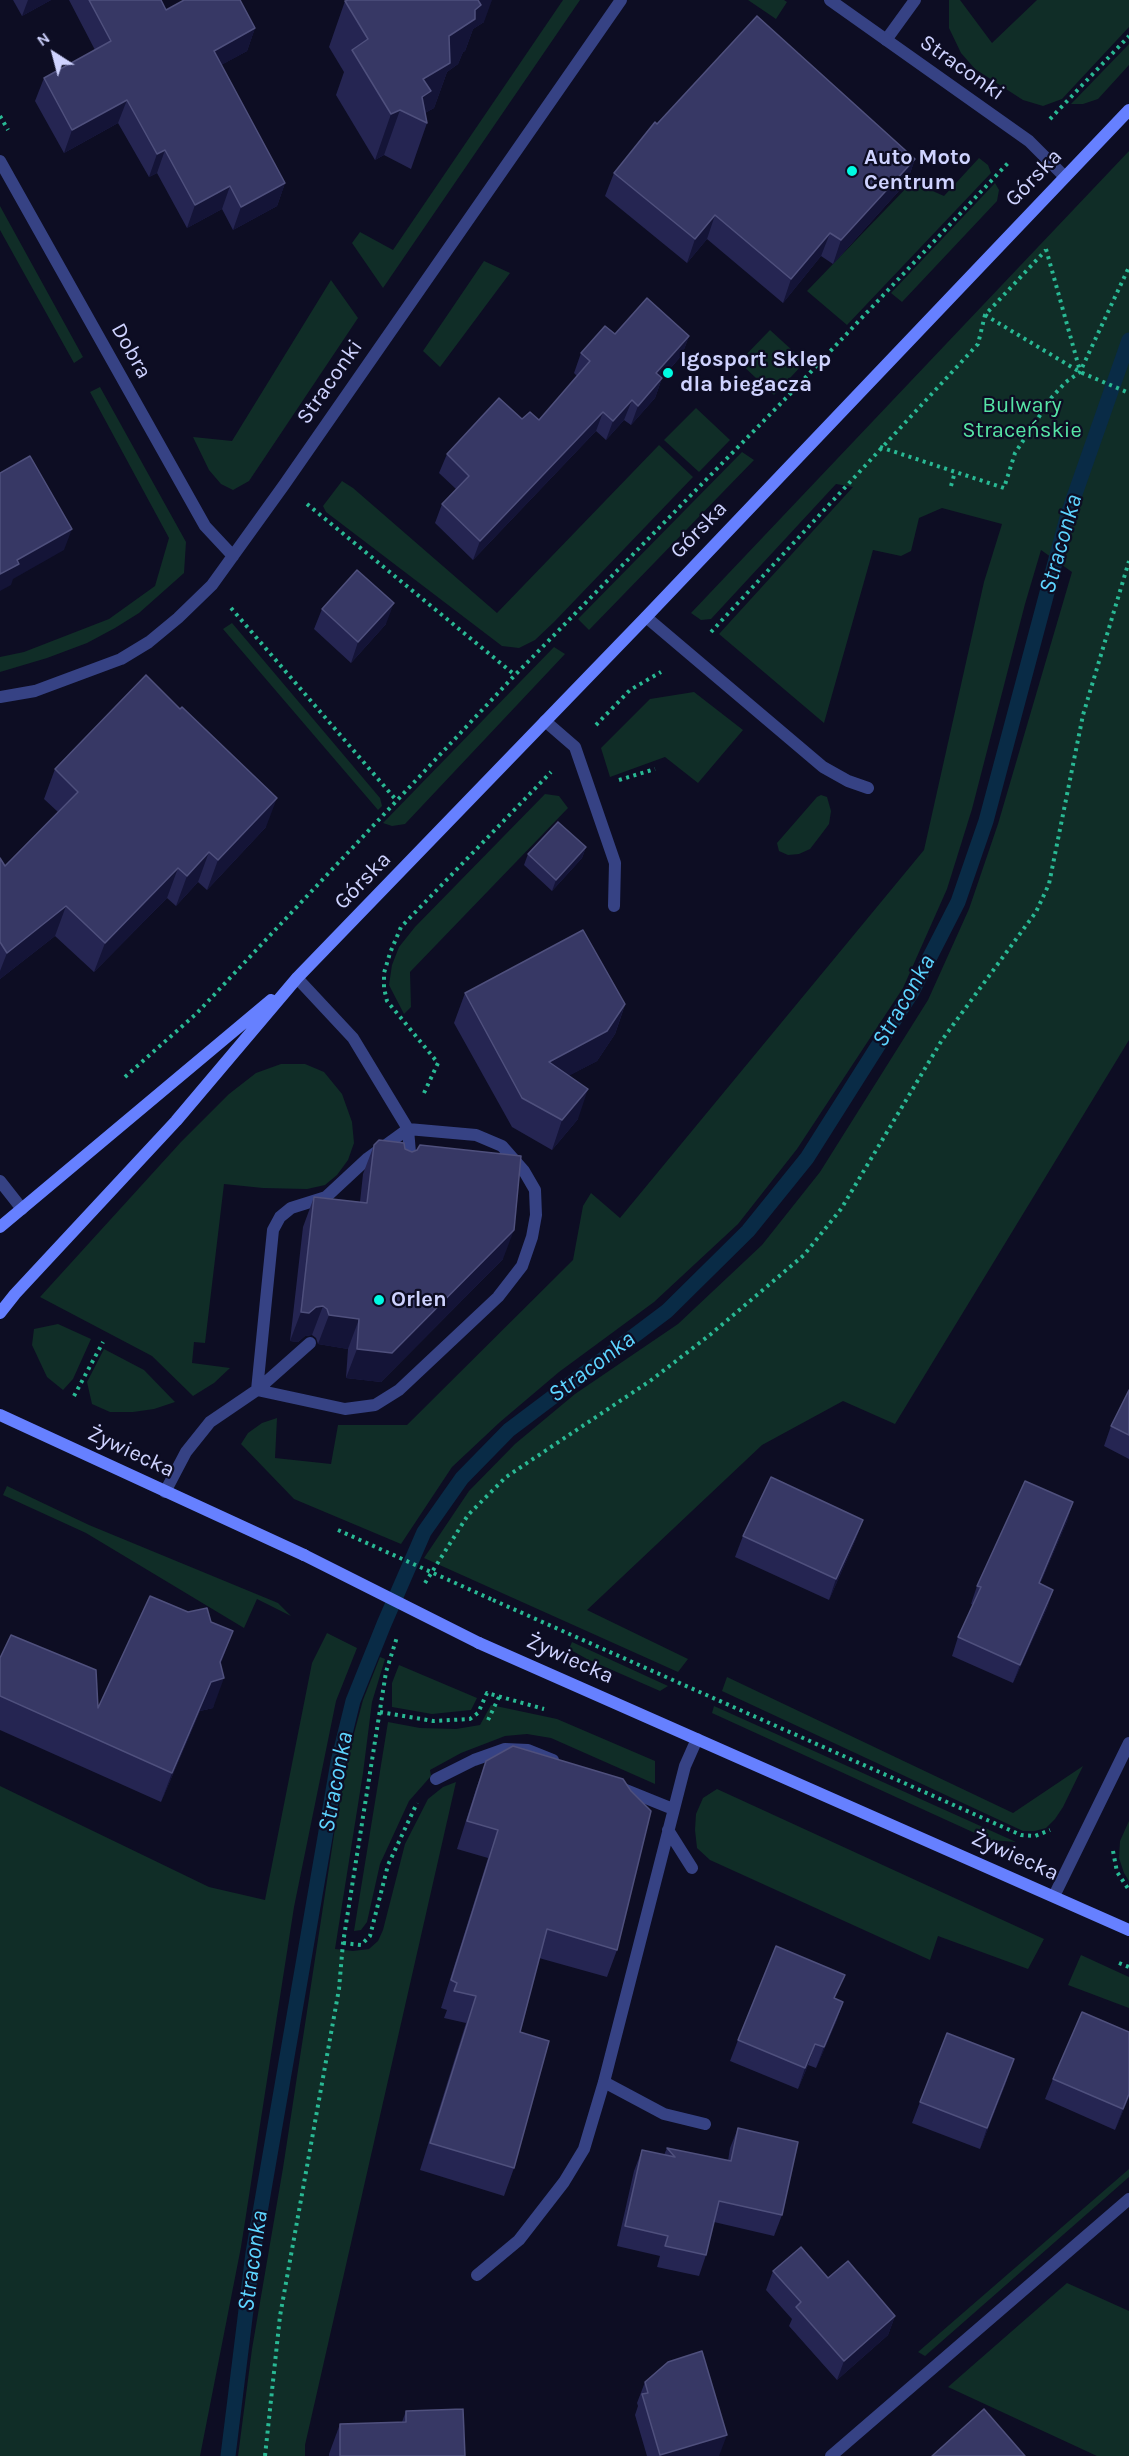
<!DOCTYPE html>
<meta charset="utf-8">
<style>
body{margin:0}
#map{position:relative;width:1129px;height:2456px;overflow:hidden;background:#0d0d23;font-family:Karla,sans-serif}
canvas{display:block}
.north{position:absolute;left:24px;top:24px;width:60px;height:60px;-webkit-text-stroke:4px #0d0d23;paint-order:stroke;rotate:324deg;font-size:16px;font-weight:700;line-height:24px;text-align:center;color:#cfd3ff}
.north::after{content:'';display:block;margin:auto;width:21px;height:27px;background:#cfd3ff;clip-path:polygon(50% 0,100% 100%,50% 72%,0 100%)}
</style>
<div id="map">
<canvas width="1129" height="2456"></canvas>
<div class="north">N</div>
</div>
<script>
const ctx = document.querySelector('canvas').getContext('2d');
ctx.lineJoin = 'round';
function paint(path, color) { ctx.fillStyle = color; ctx.fill(path, 'evenodd'); }
const poly = rows => new Path2D(rows.map(r => 'M' + r).join(''));
function stroke(path, color, width, dash) { ctx.strokeStyle = color; ctx.lineWidth = width; ctx.lineCap = dash ? 'butt' : 'round'; ctx.setLineDash(dash || []); ctx.stroke(path); }
function write(font, color, halo, rows, align = 'center') {
  ctx.font = font + ' Karla,sans-serif'; ctx.lineWidth = 4.5; ctx.setLineDash([]); ctx.textBaseline = 'middle'; ctx.strokeStyle = halo; ctx.fillStyle = color; for (const [text, x, y, turn = 0] of rows) {
    ctx.save(); ctx.translate(x, y); ctx.rotate((+turn || 0) * Math.PI / 180); ctx.textAlign = isNaN(turn) ? turn : align; if (halo) ctx.strokeText(text, 0, 0); ctx.fillText(text, 0, 0); ctx.restore();
  }
}
const green = poly([
 [563,0,580,0,383,288,352,243,360,232,393,250],
 [748,0,784,0,787,2,776,19],
 [949,0,960,0,992,43,1037,0,1129,0,1129,27,1062,99,1043,106,1023,100,975,69,961,53,949,28],
 [1129,44,1129,65,1098,99,1083,104,1071,104],
 [1129,151,1129,1040,895,1424,843,1401,762,1445,587,1610,688,1659,678,1672,424,1558,469,1491,515,1444,575,1394,678,1324,762,1245,820,1172,928,1000,969,909,998,824,1072,572,1041,550,1025,604,972,809,947,889,903,988,797,1149,738,1224,654,1302,559,1372,500,1422,452,1467,401,1544,294,1499,241,1444,248,1433,262,1423,277,1418,275,1458,331,1464,338,1425,407,1425,573,1260,583,1206,591,1193,620,1218,924,850,984,582,1002,524,942,508,919,518,911,551,901,556,873,550,824,723,719,634,853,487,836,484,711,619,701,620,691,613],
 [979,158,988,165,991,173,847,325,807,291,912,182,944,196],
 [995,183,999,190,997,201,902,302,891,293],
 [0,206,83,357,74,363,0,230],
 [484,261,510,273,440,367,423,351],
 [331,280,358,318,249,481,233,490,221,484,209,470,193,437,232,441],
 [770,330,805,362,774,395,739,362],
 [100,387,186,542,184,573,139,613,115,628,87,643,47,658,0,672,0,657,24,652,109,619,155,586,169,538,90,392],
 [696,408,730,440,699,472,664,440],
 [659,445,693,477,554,622,535,640,519,648,502,646,326,512,323,506,342,481,353,488,497,613],
 [742,452,754,460,589,630,578,619],
 [232,623,380,798,382,806,378,810,223,629],
 [554,647,565,654,405,824,392,826,383,823],
 [694,692,743,730,698,783,665,757,610,777,601,748,650,699],
 [545,794,559,796,568,808,410,972,411,1007,404,1014,389,985,392,965,399,947,415,927],
 [821,795,827,797,831,811,829,824,820,836,810,849,799,854,788,855,779,851,777,843,817,797],
 [281,1064,305,1064,324,1072,342,1094,352,1122,354,1143,348,1160,337,1175,325,1185,307,1189,263,1188,224,1184,205,1343,194,1342,192,1363,230,1368,214,1383,193,1396,152,1356,40,1297,181,1142,229,1094,256,1073],
 [58,1324,91,1339,73,1379,63,1390,47,1377,32,1345,34,1329],
 [104,1349,144,1370,175,1402,154,1409,133,1412,110,1412,92,1404,87,1382],
 [7,1486,89,1525,278,1603,291,1616,257,1599,244,1628,86,1533,3,1495],
 [327,1633,357,1648,336,1701,294,1907,241,2247,200,2456,0,2456,0,1786,209,1887,265,1900,312,1663],
 [572,1642,668,1686,660,1691,587,1659,569,1649],
 [380,1657,385,1659,372,1702,363,1773,335,1949,353,1951,369,1949,378,1941,383,1930,405,1844,428,1799,443,1787,456,1782,305,2445,305,2456,238,2456,252,2349,283,2168,336,1822,351,1745,363,1700],
 [399,1665,477,1698,471,1710,432,1714,392,1707,392,1683],
 [727,1677,1013,1813,1083,1766,1063,1807,1055,1819,1046,1828,1035,1831,1023,1831,722,1691],
 [491,1705,557,1719,655,1761,655,1784,551,1738,527,1734,505,1736,461,1753,430,1770,431,1776,409,1801,380,1864,367,1922,361,1930,354,1931,388,1722,420,1728,456,1729,480,1725],
 [714,1706,1016,1842,990,1840,712,1713],
 [717,1789,1044,1939,1028,1969,938,1936,930,1960,710,1860,697,1848,695,1830,696,1814,703,1798],
 [1129,1821,1129,1881,1124,1873,1119,1858,1120,1841],
 [1081,1955,1129,1977,1129,2008,1068,1985],
 [1129,2169,1129,2177,925,2356,918,2352],
 [1067,2283,1129,2311,1129,2456,1097,2456,948,2387]
]);
const stream = poly([
 [228,2456,253,2253,338,1762,353,1701,384,1624,424,1532,462,1478,509,1430,667,1311,748,1231,807,1158,912,992,958,902,986,821,1068,514,1129,340]
]);
const path = poly([
 [0,116,8,130],
 [1050,119,1129,36],
 [1046,249,1080,371],
 [985,315,1080,372,1129,393],
 [880,447,1004,488,1015,453,1052,397,1066,382,1080,372,1129,267],
 [951,486,955,472],
 [307,504,515,675],
 [231,608,397,801],
 [711,632,978,344,985,315,1046,250],
 [596,725,630,690,661,672],
 [619,780,655,769],
 [125,1077,197,1013,515,675,789,395,1008,163],
 [424,1093,438,1063,387,1001,384,988,384,973,390,953,401,927,551,772],
 [74,1396,103,1342],
 [425,1583,468,1515,506,1477,650,1381,711,1334,804,1255,841,1209,942,1040,1036,912,1049,884,1083,715,1129,561],
 [493,1600,1021,1835,1035,1836,1050,1830],
 [380,1712,433,1721,470,1719,478,1713,487,1693,544,1709],
 [488,1720,499,1697],
 [1113,1851,1117,1872,1129,1890],
 [343,1943,361,1945,370,1936,388,1865,417,1803],
 [1119,1963,1129,1967],
 [265,2456,280,2316,339,1989,343,1943,386,1672,397,1637]
]);
const lane = poly([
 [886,40,915,0],
 [646,617,823,767,848,781,868,788],
 [545,721,575,747,615,863,614,906],
 [297,978,353,1038,408,1129,410,1153,404,1166],
 [408,1129,476,1135,502,1146,524,1171,535,1190,536,1215,532,1237,522,1266,498,1297,399,1390,375,1405,345,1409,257,1390,273,1230,280,1217,291,1208,326,1197,368,1158,408,1129],
 [0,1181,22,1209],
 [165,1492,186,1452,210,1422,257,1390,310,1343],
 [436,1779,474,1760,505,1749,528,1750,553,1760],
 [616,1786,673,1809],
 [668,1830,692,1868],
 [604,2082,664,2114,705,2124],
 [477,2275,519,2240,564,2182,584,2149,604,2082,685,1766,697,1739],
 [831,2456,1129,2199]
]);
const street = poly([
 [830,0,1029,141,1065,177],
 [0,161,205,526,233,556],
 [0,697,35,691,121,659,149,642,178,618,212,585,284,485,621,0],
 [1054,1896,1129,1743]
]);
const secondary = poly([
 [0,1227,271,1000],
 [0,1313,15,1294,176,1121,297,978,646,617,1129,110],
 [0,1415,304,1555],
 [479,1643,1129,1930]
]);
const pathBridge = poly([
 [338,1530,493,1600]
]);
const secondaryBridge = poly([
 [304,1555,479,1643]
]);
const wall = poly([
 [13,0,51,0,22,16],
 [69,0,161,0,166,10,255,28,247,51,221,65,285,183,277,206,233,230,222,209,187,228,157,173,149,177,118,123,64,153,35,101,44,78,95,50],
 [345,1,484,22,473,29,465,51,463,52,458,64,447,72,434,108,425,113,427,123,411,169,384,155,375,160,336,95,344,72,329,47],
 [657,124,915,159,907,182,833,264,821,256,783,303,707,239,687,263,605,196,614,173],
 [615,334,689,336,682,355,662,378,655,398,631,425,624,420,606,440,596,431,473,560,435,523,442,504,456,489,439,473,447,454,522,419,539,420,577,376,574,373,581,353],
 [322,609,386,624,351,663,314,629],
 [55,769,266,827,207,890,198,882,176,906,167,898,94,972,55,936,0,979,0,858,5,866,58,812,44,799],
 [586,847,582,858,552,891,524,865,528,854],
 [465,993,625,1005,615,1034,597,1061,568,1076,578,1119,552,1150,512,1127,454,1023],
 [374,1145,405,1149,503,1259,381,1382,346,1378,348,1349,318,1344,316,1338,312,1335,305,1336,298,1342,290,1341,303,1227,314,1197,360,1202,363,1174],
 [1129,1390,1129,1459,1104,1446,1111,1426],
 [1073,1502,1067,1521,1040,1584,1053,1590,1047,1608,1013,1683,952,1656,958,1637,973,1605,971,1604,977,1586],
 [863,1520,855,1541,829,1600,735,1557,743,1536],
 [188,1612,220,1665,213,1708,200,1711,161,1802,0,1730,0,1658,98,1708],
 [486,1761,617,1950,607,1977,539,1958,520,2032,514,2168,504,2196,420,2170,466,2023,444,2018,447,2010,441,2008,488,1858,457,1849,476,1789],
 [836,1999,843,2002,836,2022,816,2068,808,2065,798,2089,730,2061,738,2040],
 [1129,2032,1129,2097,1115,2130,1045,2099,1053,2079],
 [1007,2080,980,2149,912,2123,920,2102],
 [738,2128,782,2215,774,2236,714,2222,706,2255,699,2276,657,2267,660,2256,617,2246,634,2171,642,2150,664,2155,667,2148,728,2161,730,2148],
 [773,2271,828,2278,895,2316,888,2335,837,2380,789,2326,792,2319,766,2290],
 [645,2382,719,2456,647,2456,635,2415,638,2406,637,2403],
 [406,2411,465,2456,329,2456,329,2454,340,2424,402,2422]
]);
const shadedWall = poly([
 [28,0,51,0,22,16],
 [472,0,492,0,484,22,473,29,465,51,463,52,458,64,447,72,434,108,423,114,410,115,423,79],
 [255,28,247,51,205,74,214,51],
 [127,100,118,123,64,153,72,130],
 [400,110,384,155,375,160,391,114],
 [165,150,157,173,149,177,157,154],
 [915,159,907,182,833,264,841,240],
 [285,183,277,206,233,230,241,207],
 [230,186,222,209,187,228,195,205],
 [715,215,707,239,687,263,695,239],
 [830,233,821,256,783,303,791,279],
 [689,336,682,355,649,392,656,373],
 [662,378,655,398,631,425,638,406],
 [632,400,624,420,606,440,613,421],
 [603,412,596,431,473,560,480,541],
 [72,529,64,550,13,579,11,585,0,591,0,574,17,560],
 [394,603,386,624,351,663,358,642],
 [277,798,266,827,207,890,218,860],
 [586,847,582,858,552,891,556,880],
 [209,852,198,882,176,906,187,876],
 [178,868,167,898,94,972,105,943],
 [66,906,55,936,0,979,0,971,7,953],
 [625,1004,615,1034,597,1061,538,1092,549,1062],
 [588,1089,578,1119,552,1150,562,1120],
 [514,1230,503,1259,381,1382,346,1378,357,1349],
 [323,1306,312,1335,305,1336,298,1342,290,1341,301,1312],
 [329,1315,359,1319,348,1349,318,1344],
 [1073,1502,1067,1521,1032,1602,1039,1583],
 [863,1520,855,1541,829,1600,836,1579],
 [1053,1590,1047,1608,1013,1683,1020,1665],
 [233,1631,222,1661,213,1681,224,1678,213,1708,200,1711,161,1802,172,1773],
 [843,2002,836,2022,816,2068,824,2047],
 [815,2044,808,2065,798,2089,805,2068],
 [1014,2059,1007,2080,980,2149,987,2128],
 [1129,2094,1129,2097,1115,2130,1123,2109],
 [895,2316,888,2335,837,2380,844,2361],
 [727,2435,719,2456,660,2456,660,2455]
]);
const building = poly([
 [89,0,161,0,166,10,184,0,240,0,255,28,214,51,285,183,241,207,230,186,195,205,165,150,157,154,127,100,72,130,44,78,111,41,89,0],
 [348,0,478,0,481,5,475,10,475,19,449,36,450,63,423,79,431,91,422,97,427,123,400,110,391,114,352,50,368,39,345,1,348,0],
 [757,16,915,159,841,240,830,233,791,279,715,215,695,239,614,173,655,122,657,124,757,16],
 [647,298,689,336,656,373,662,378,638,406,632,400,613,421,603,412,480,541,442,504,469,476,447,454,499,398,522,419,530,412,539,420,590,361,581,353,605,326,615,334,647,298],
 [30,456,72,529,17,560,19,564,0,574,0,473,30,456],
 [357,570,394,603,358,642,322,609,357,570],
 [146,675,180,709,182,707,277,798,218,860,209,852,187,876,178,868,105,943,66,906,7,953,0,942,0,858,5,866,78,792,55,769,146,675],
 [558,822,586,847,556,880,528,854,558,822],
 [583,930,625,1004,607,1031,549,1062,588,1089,562,1120,522,1098,465,993,583,930],
 [379,1140,404,1143,405,1149,412,1152,417,1150,420,1145,521,1156,514,1230,392,1353,357,1349,359,1319,329,1315,327,1309,323,1306,316,1307,309,1313,301,1312,314,1197,367,1203,374,1145,379,1140],
 [1129,1390,1129,1435,1111,1426,1129,1390],
 [771,1477,863,1520,836,1579,743,1536,771,1477],
 [1025,1481,1073,1502,1039,1583,1053,1590,1020,1665,958,1637,981,1587,977,1586,1025,1481],
 [150,1596,188,1612,207,1608,211,1622,233,1631,220,1662,224,1678,211,1682,172,1773,0,1696,0,1658,11,1635,96,1670,98,1708,150,1596],
 [513,1746,623,1779,631,1791,651,1811,617,1950,547,1929,520,2032,549,2041,514,2168,430,2143,476,1996,454,1991,457,1983,451,1980,498,1830,467,1821,486,1761,513,1746],
 [776,1946,845,1975,834,1998,843,2002,824,2047,815,2044,805,2068,738,2040,776,1946],
 [1082,2012,1129,2032,1129,2094,1123,2109,1053,2079,1082,2012],
 [947,2033,1014,2059,987,2128,920,2102,947,2033],
 [738,2128,798,2142,782,2215,719,2201,706,2255,665,2246,668,2236,625,2226,642,2150,675,2157,667,2148,731,2161,738,2128],
 [801,2247,828,2278,848,2261,895,2316,844,2361,796,2307,801,2302,773,2271,801,2247],
 [702,2351,727,2435,660,2455,642,2394,648,2393,645,2382,668,2362,702,2351],
 [463,2409,465,2456,340,2456,340,2424,406,2422,406,2411,463,2409],
 [984,2409,1025,2456,932,2456,984,2409]
]);
const markers = [
 [852,171,6,"#00fae2"],
 [668,373,6,"#00fae2"],
 [379,1300,6,"#00fae2"]
];
const streetNames = [
 ["Straconki",962,68,35],
 ["Górska",1034,178,-46],
 ["Dobra",131,351,61],
 ["Straconki",330,382,-55],
 ["Górska",699,530,-46],
 ["Górska",363,881,-46],
 ["Żywiecka",131,1452,25],
 ["Żywiecka",570,1659,24],
 ["Żywiecka",1015,1856,24]
];
const poiNames = [
 ["Auto Moto",864,158],
 ["Centrum",864,183],
 ["Igosport Sklep",680,360],
 ["dla biegacza",680,385],
 ["Orlen",391,1300]
];
const parkNames = [
 ["Bulwary",1022,406],
 ["Straceńskie",1022,431]
];
const waterNames = [
 ["Straconka",1061,544,-74],
 ["Straconka",904,1001,-60],
 ["Straconka",592,1367,-37],
 ["Straconka",336,1782,-79],
 ["Straconka",253,2261,-82]
];
paint(green, '#102d27');
stroke(stream, '#092b46', 15);
stroke(path, '#29b994', 4, [3, 4.5]);
stroke(lane, '#364284', 12);
stroke(street, '#364284', 12);
stroke(secondary, '#6680ff', 12);
stroke(pathBridge, '#29b994', 4, [3, 4.5]);
stroke(secondaryBridge, '#6680ff', 12);
paint(wall, '#252552');
paint(shadedWall, '#141437');
paint(building, '#373865');
stroke(building, '#4f507d', 1.5);
for (const [x, y, r, color] of markers) { const dot = new Path2D(); dot.arc(x, y, r, 0, 2 * Math.PI); ctx.fillStyle = color; ctx.fill(dot); stroke(dot, '#0d0d23', 2); }
write('22px', '#cfd3ff', '#0d0d23', streetNames);
write('bold 22px', '#cfd3ff', '#0d0d23', poiNames, 'left');
write('22px', '#56e4a5', '#0d0d23', parkNames);
write('italic 24px', '#5dd4ff', '#0d0d23', waterNames);
</script>
